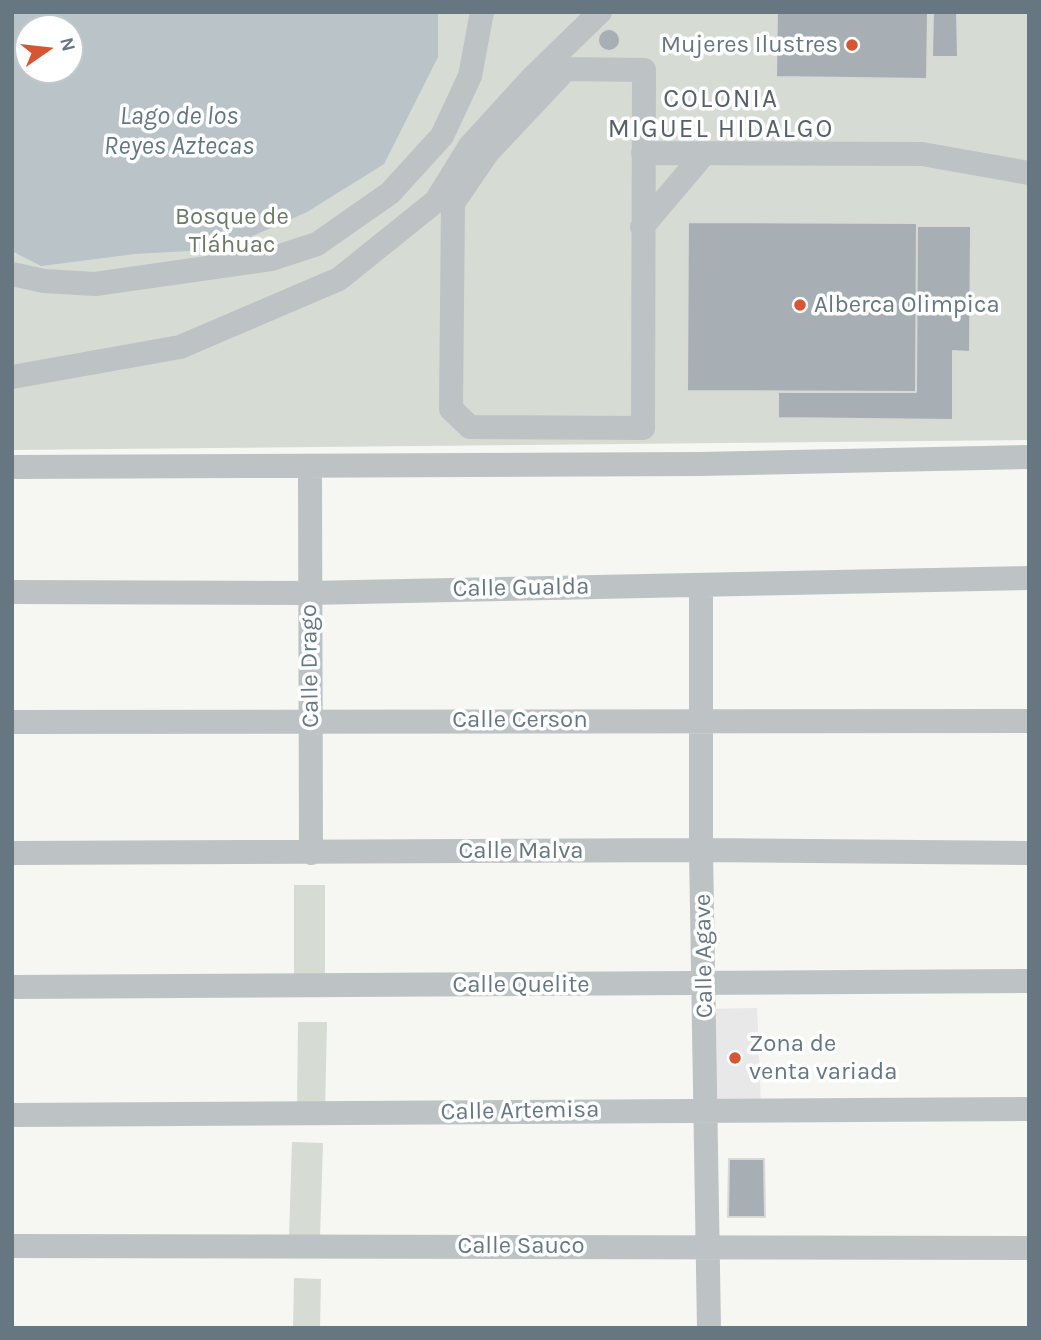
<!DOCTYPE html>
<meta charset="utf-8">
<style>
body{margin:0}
#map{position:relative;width:1041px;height:1340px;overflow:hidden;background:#f6f6f3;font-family:Karla,sans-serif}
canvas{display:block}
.frame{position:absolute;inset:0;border:14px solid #677782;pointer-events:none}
.north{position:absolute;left:14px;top:14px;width:70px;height:70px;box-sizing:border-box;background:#fff;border:2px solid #c2c9cd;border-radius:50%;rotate:76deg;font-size:19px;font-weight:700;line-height:28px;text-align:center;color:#677782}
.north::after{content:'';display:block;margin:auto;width:24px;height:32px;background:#d65633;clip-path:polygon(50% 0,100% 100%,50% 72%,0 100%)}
</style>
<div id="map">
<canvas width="1041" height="1340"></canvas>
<div class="frame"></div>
<div class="north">N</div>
</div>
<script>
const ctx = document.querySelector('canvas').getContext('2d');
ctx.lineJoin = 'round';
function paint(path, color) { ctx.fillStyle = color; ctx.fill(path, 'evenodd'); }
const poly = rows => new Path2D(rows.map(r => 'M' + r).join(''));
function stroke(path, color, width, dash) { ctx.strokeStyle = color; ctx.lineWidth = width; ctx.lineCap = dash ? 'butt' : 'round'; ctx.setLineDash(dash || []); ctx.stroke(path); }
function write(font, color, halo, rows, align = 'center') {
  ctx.font = font + ' Karla,sans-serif'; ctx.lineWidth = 7; ctx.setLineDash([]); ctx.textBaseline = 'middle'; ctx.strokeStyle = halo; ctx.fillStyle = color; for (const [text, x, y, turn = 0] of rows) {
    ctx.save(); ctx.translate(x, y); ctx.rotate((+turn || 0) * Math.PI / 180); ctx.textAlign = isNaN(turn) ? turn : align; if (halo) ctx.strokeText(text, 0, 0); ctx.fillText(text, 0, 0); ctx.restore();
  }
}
const built = poly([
 [757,1008,761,1106,714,1106,710,1009]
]);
const green = poly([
 [12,12,1029,12,1029,440,12,450],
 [28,28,70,28,70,70,28,70],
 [294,885,325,885,325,984,294,984],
 [298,1022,327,1022,325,1111,297,1110],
 [292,1142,323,1143,320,1238,289,1237],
 [294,1278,321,1279,320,1328,293,1328]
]);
const water = poly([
 [12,12,438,12,438,57,384,164,307,212,223,249,135,254,41,266,12,251],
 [28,28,70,28,70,70,28,70]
]);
const building = poly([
 [777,12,928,12,927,79,776,77,777,12],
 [933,12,957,12,958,57,932,57,933,12],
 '598 40a11 11 0 1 1 22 0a11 11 0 1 1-22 0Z',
 [688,222,917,223,916,392,687,391,688,222],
 [917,226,971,226,970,352,953,351,953,420,778,418,778,392,916,392,917,226],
 [729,1159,764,1159,765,1217,728,1217,729,1159]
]);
const minor = poly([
 [566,69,644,70,643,428,470,427,451,409,453,203,488,152,566,69],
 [643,153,922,154,1029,173],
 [642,227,703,155],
 [12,274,44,281,95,284,271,259,317,244,390,193,442,136,470,76,482,12],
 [12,377,180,347,339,279,436,201,470,146,533,77,600,12],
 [12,467,700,464,1029,457],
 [310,480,311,853],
 [701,585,701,850,709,1328],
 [12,592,309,593,1029,578],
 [12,722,1029,721],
 [12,853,701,850,1029,853],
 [12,987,1029,981],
 [12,1115,1029,1109],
 [12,1246,1029,1248]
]);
const markers = [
 [852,45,7,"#d65633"],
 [800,305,7,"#d65633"],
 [735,1058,7,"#d65633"]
];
const poiNames = [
 ["Mujeres Ilustres",838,45,"right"],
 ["Alberca Olimpica",814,305],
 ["Zona de",749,1044],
 ["venta variada",749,1072]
];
const parkNames = [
 ["Bosque de",232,217],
 ["Tláhuac",232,245]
];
const streetNames = [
 ["Calle Gualda",521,588,-1],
 ["Calle Drago",310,666,-91],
 ["Calle Cerson",520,720],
 ["Calle Malva",521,851],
 ["Calle Agave",704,956,-91],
 ["Calle Quelite",521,985],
 ["Calle Artemisa",520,1111,-1],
 ["Calle Sauco",521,1246]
];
const neighbourhoodNames = [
 ["COLONIA",721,100],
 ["MIGUEL HIDALGO",721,130]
];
const waterNames = [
 ["Lago de los",179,117],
 ["Reyes Aztecas",179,147]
];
paint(built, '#e7e8e7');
paint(green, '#d6dbd3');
paint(water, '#b9c3c8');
paint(building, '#a7afb4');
stroke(building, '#d8d8d6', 2);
stroke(minor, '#bdc2c5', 24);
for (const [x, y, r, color] of markers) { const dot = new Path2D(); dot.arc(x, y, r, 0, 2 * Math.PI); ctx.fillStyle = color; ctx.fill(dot); stroke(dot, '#fff', 2.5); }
write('24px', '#677782', '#fff', poiNames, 'left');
write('24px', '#6a7a66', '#fff', parkNames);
write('24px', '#677782', '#fff', streetNames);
ctx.letterSpacing = '2px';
write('26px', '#556068', '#fff', neighbourhoodNames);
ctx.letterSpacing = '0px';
write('italic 26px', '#63777f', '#fff', waterNames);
</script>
